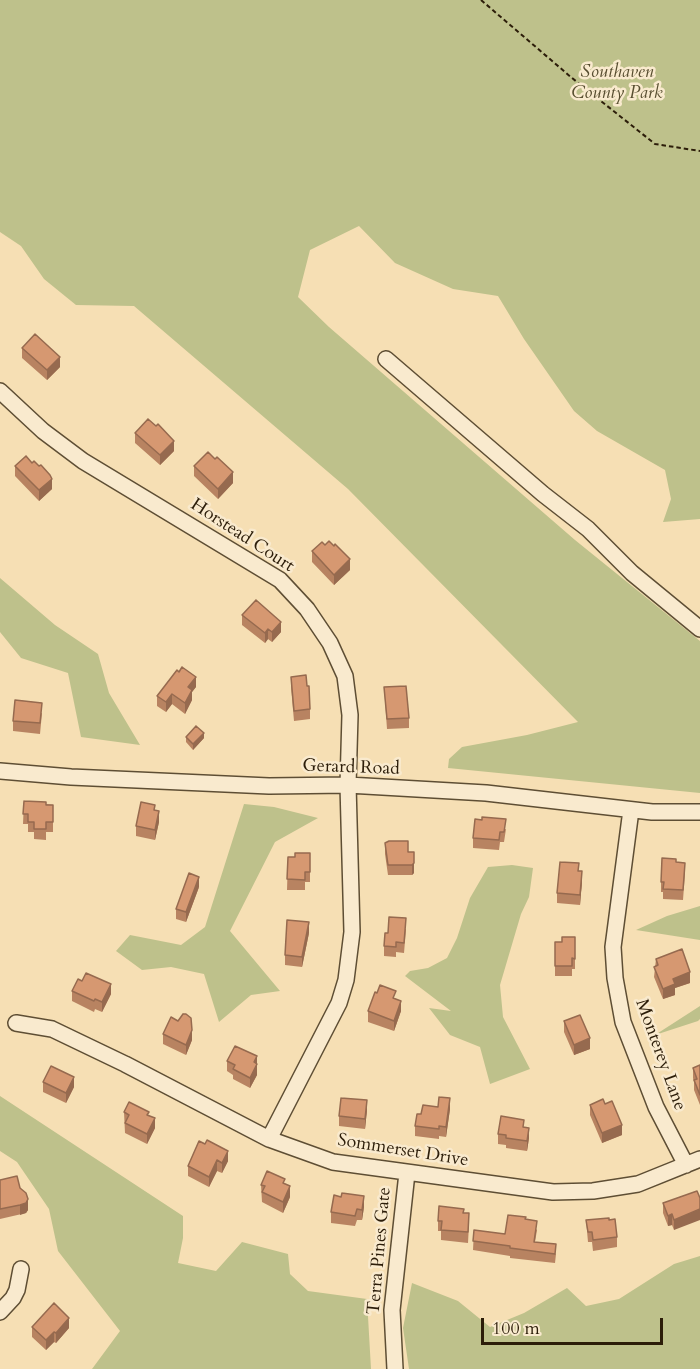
<!DOCTYPE html>
<style>
body{margin:0}
#map{position:relative;width:700px;height:1369px;overflow:hidden;background:#f6dfb4;font-family:Cardo,serif}
canvas{display:block}
.scale{position:absolute;left:481px;top:1318px;width:182px;height:27px;box-sizing:border-box;border:3px solid #2c1d09;border-top:0;padding-left:8px;font-size:18px;line-height:21px;white-space:nowrap;color:#2c1d09;-webkit-text-stroke:4px #f9eace;paint-order:stroke}
</style>
<div id="map">
<canvas width="700" height="1369"></canvas>
<div class="scale">100 m</div>
</div>
<script>
const ctx = document.querySelector('canvas').getContext('2d');
ctx.lineJoin = 'round';
function paint(path, color) { ctx.fillStyle = color; ctx.fill(path, 'evenodd'); }
const poly = rows => new Path2D(rows.map(r => 'M' + r).join(''));
function stroke(path, color, width, dash) { ctx.strokeStyle = color; ctx.lineWidth = width; ctx.lineCap = dash ? 'butt' : 'round'; ctx.setLineDash(dash || []); ctx.stroke(path); }
function write(font, color, halo, rows, align = 'center') {
  ctx.font = font + ' Cardo,serif'; ctx.lineWidth = 5; ctx.setLineDash([]); ctx.textBaseline = 'middle'; ctx.strokeStyle = halo; ctx.fillStyle = color; for (const [text, x, y, turn = 0] of rows) {
    ctx.save(); ctx.translate(x, y); ctx.rotate((+turn || 0) * Math.PI / 180); ctx.textAlign = isNaN(turn) ? turn : align; if (halo) ctx.strokeText(text, 0, 0); ctx.fillText(text, 0, 0); ctx.restore();
  }
}
const green = poly([
 [0,0,700,0,700,519,663,522,671,499,665,470,597,431,574,411,524,339,498,296,453,289,395,263,359,226,310,250,298,297,329,327,575,540,700,641,700,793,448,768,449,759,462,747,527,735,578,722,348,489,134,306,76,305,44,279,21,246,0,232],
 [0,578,55,625,98,654,109,693,140,745,81,737,68,673,21,658,0,632],
 [244,804,274,807,318,818,275,842,230,931,280,991,251,995,219,1022,204,974,171,967,142,970,116,951,130,935,181,945,205,927],
 [512,865,533,868,529,897,521,914,500,985,503,1017,530,1069,490,1084,480,1047,450,1035,429,1008,451,1011,405,976,410,971,428,968,447,958,457,938,470,898,488,867],
 [700,906,700,940,636,930,667,916],
 [700,1006,700,1019,698,1021,655,1035],
 [0,1096,183,1216,183,1238,178,1263,216,1271,242,1242,288,1254,290,1274,308,1291,367,1299,371,1369,92,1369,120,1331,58,1251,49,1209,17,1162,0,1151],
 [700,1256,700,1369,409,1369,403,1328,412,1283,458,1301,490,1327,524,1313,567,1288,586,1306,619,1299,674,1264]
]);
const path = poly([
 [481,0,572,78,655,144,700,151]
]);
const minor = poly([
 [386,359,543,494,588,529,632,573,700,629],
 [0,391,43,431,83,461,280,580,307,609,330,643,345,676,350,715,348,785,352,932,346,980,339,1003,269,1139],
 [0,771,71,777,269,786,348,785,486,793,652,812,700,812],
 [631,810,613,947,615,978,623,1022,656,1107,686,1165],
 [16,1023,52,1029,125,1064,269,1139,333,1162,553,1192,593,1191,638,1184,700,1159],
 [0,1312,13,1298,17,1290,21,1269],
 [395,1369,392,1310,407,1173]
]);
const wall = poly([
 [22,348,60,367,47,380,22,358],
 [135,433,174,451,160,465,135,443],
 [15,466,52,489,39,501,15,476],
 [194,466,233,483,218,499,194,476],
 [325,545,350,570,334,585,312,562,312,551],
 [242,615,281,632,272,642,268,639,265,643,242,625],
 [291,677,310,709,310,719,294,721,291,687],
 [196,687,192,692,192,700,185,714,172,704,166,712,157,706,157,696],
 [384,687,409,718,409,728,387,729],
 [42,713,40,734,13,731,13,721],
 [186,737,204,738,193,750,186,742],
 [24,801,53,805,53,832,46,832,46,840,34,839,34,832,28,832,28,824,23,824],
 [155,810,159,822,155,840,136,836,136,826],
 [506,829,504,842,500,842,499,850,473,848,473,838],
 [385,843,408,852,414,852,414,873,412,875,388,875,385,854],
 [310,853,310,882,305,882,305,890,287,890,288,857,295,857],
 [676,862,685,873,683,900,663,899,663,892,661,892,661,882],
 [579,871,582,881,580,905,557,903,557,893],
 [199,887,186,922,176,919,176,909],
 [406,929,404,953,396,952,396,957,384,956,384,946,388,933],
 [309,933,302,967,285,965,285,955],
 [575,937,575,969,572,969,572,976,555,976,555,942,562,942],
 [656,959,690,983,675,988,675,995,663,999,654,977],
 [82,981,111,994,102,1012,95,1009,94,1012,72,1001,72,991],
 [396,999,401,1011,394,1031,368,1022,368,1011],
 [564,1021,590,1049,574,1055,564,1032],
 [163,1034,192,1040,186,1055,163,1044],
 [227,1061,257,1064,257,1075,250,1088,233,1079,233,1075,227,1071],
 [700,1065,700,1105,694,1090,694,1082,693,1078,693,1068],
 [43,1082,74,1087,66,1103,43,1092],
 [590,1105,622,1135,602,1143,590,1115],
 [450,1109,446,1137,439,1136,439,1139,415,1136,415,1126,421,1114],
 [367,1110,365,1129,339,1126,339,1116],
 [124,1112,149,1115,155,1128,147,1144,125,1133],
 [524,1127,529,1138,527,1151,506,1148,506,1145,498,1144,498,1134],
 [199,1141,228,1161,222,1173,217,1171,209,1187,188,1176,188,1166],
 [0,1180,20,1188,28,1210,26,1213,0,1219],
 [285,1184,290,1197,283,1213,262,1202,261,1185],
 [697,1191,674,1230,672,1225,668,1226,663,1213,663,1203],
 [364,1207,362,1220,357,1220,355,1226,331,1223,331,1212],
 [464,1213,469,1224,468,1243,441,1240,441,1231,438,1231,438,1221],
 [526,1219,537,1230,535,1242,556,1254,555,1263,510,1258,510,1256,473,1250,474,1230,505,1234],
 [586,1220,609,1220,617,1237,617,1247,593,1251,592,1242,588,1242],
 [32,1327,69,1328,56,1343,54,1342,46,1350,32,1337]
]);
const shadedWall = poly([
 [60,357,60,367,47,380,47,370],
 [174,441,174,451,160,465,160,455],
 [233,472,233,483,218,499,218,489],
 [52,479,52,489,39,501,39,490],
 [350,559,350,570,334,585,334,575],
 [281,622,281,632,272,642,272,632],
 [268,629,268,639,265,643,265,633],
 [196,677,196,687,192,692,192,700,185,714,185,703,188,687],
 [172,694,172,704,166,712,166,702],
 [204,733,204,738,193,750,193,744],
 [159,811,159,822,155,840,155,830],
 [414,863,414,873,412,875,412,865],
 [582,871,582,881,580,905,580,895],
 [199,877,199,887,186,922,186,912],
 [309,922,309,933,302,967,302,957],
 [690,972,690,983,675,988,675,995,663,999,663,989,673,979],
 [111,984,111,994,102,1012,102,1002],
 [401,1001,401,1011,394,1031,394,1021],
 [192,1030,192,1040,186,1055,186,1045],
 [590,1038,590,1049,574,1055,574,1045],
 [257,1056,257,1075,250,1088,250,1078,254,1062],
 [74,1077,74,1087,66,1103,66,1093],
 [450,1098,450,1109,446,1137,446,1127],
 [367,1100,367,1110,365,1129,365,1119],
 [155,1118,155,1128,147,1144,147,1134],
 [622,1125,622,1135,602,1143,602,1133],
 [529,1128,529,1138,527,1151,527,1141],
 [228,1151,228,1161,222,1173,222,1163],
 [217,1160,217,1171,209,1187,209,1177],
 [290,1186,290,1197,283,1213,283,1202],
 [364,1196,364,1207,362,1220,362,1210],
 [28,1199,28,1210,26,1213,20,1215,20,1205],
 [700,1209,700,1220,674,1230,674,1220],
 [672,1214,672,1225,668,1226,668,1216],
 [69,1318,69,1328,56,1343,56,1333],
 [54,1332,54,1342,46,1350,46,1340]
]);
const building = poly([
 [35,334,60,357,47,370,22,348,35,334],
 [148,419,156,426,158,424,174,441,160,455,135,433,148,419],
 [208,452,215,459,217,457,233,472,218,489,194,466,208,452],
 [26,456,32,463,34,461,39,466,41,465,50,475,52,479,39,490,15,466,26,456],
 [329,541,334,546,335,544,350,559,334,575,312,551,322,542,325,545,329,541],
 [256,600,281,622,272,632,268,629,265,633,242,615,256,600],
 [182,667,196,677,188,687,192,690,185,703,172,694,166,702,157,696,177,670,179,672,182,667],
 [306,675,307,686,309,686,310,709,294,711,291,677,306,675],
 [406,686,409,718,387,719,384,687,406,686],
 [15,700,42,703,40,723,13,721,15,700],
 [196,726,204,733,193,744,186,737,196,726],
 [24,801,46,802,46,805,53,805,53,822,46,822,46,829,34,829,34,822,28,822,28,814,23,814,24,801],
 [141,802,155,805,154,810,159,811,155,830,136,826,141,802],
 [482,817,506,819,504,832,500,832,499,840,473,838,475,819,482,820,482,817],
 [389,841,408,841,408,852,414,852,414,863,412,865,388,865,385,843,389,841],
 [295,853,310,853,310,872,305,872,305,880,287,879,288,857,295,857,295,853],
 [662,858,676,859,676,862,685,863,683,890,663,889,664,882,661,882,662,858],
 [560,862,579,863,578,871,582,871,580,895,557,893,560,862],
 [189,873,199,877,186,912,176,909,189,873],
 [389,917,406,918,404,943,396,942,396,947,384,946,385,933,388,933,389,917],
 [287,920,309,922,302,957,285,955,287,920],
 [562,937,575,937,575,959,572,958,572,966,555,966,555,942,562,942,562,937],
 [682,949,690,972,673,979,675,984,663,989,654,967,658,965,656,959,682,949],
 [86,973,111,984,102,1002,95,999,94,1001,72,991,78,979,82,981,86,973],
 [380,985,396,991,393,998,401,1001,394,1021,368,1011,375,992,377,993,380,985],
 [183,1014,186,1014,191,1018,192,1030,186,1045,163,1034,171,1017,178,1021,183,1014],
 [580,1015,590,1038,574,1045,564,1021,580,1015],
 [235,1046,257,1056,254,1062,257,1064,250,1078,233,1069,235,1065,227,1061,235,1046],
 [700,1065,700,1095,694,1080,697,1079,693,1068,700,1065],
 [51,1066,74,1077,66,1093,43,1082,51,1066],
 [439,1097,450,1098,446,1127,439,1126,439,1129,415,1126,417,1114,421,1114,423,1105,438,1107,439,1097],
 [341,1098,367,1100,365,1119,339,1116,341,1098],
 [603,1099,605,1104,612,1101,622,1125,602,1133,590,1105,603,1099],
 [129,1102,149,1112,147,1115,155,1118,147,1134,125,1123,129,1115,124,1112,129,1102],
 [501,1116,524,1120,523,1127,529,1128,527,1141,506,1138,506,1135,498,1134,501,1116],
 [207,1140,228,1151,222,1163,217,1160,209,1177,188,1166,199,1141,205,1144,207,1140],
 [267,1171,285,1179,283,1183,290,1186,283,1202,262,1192,265,1186,261,1185,267,1171],
 [17,1176,20,1188,26,1193,28,1199,26,1203,20,1205,0,1209,0,1180,17,1176],
 [697,1191,700,1198,700,1209,674,1220,672,1214,668,1216,663,1203,697,1191],
 [342,1193,364,1196,362,1210,357,1209,355,1216,331,1212,334,1195,341,1197,342,1193],
 [439,1206,464,1209,463,1213,469,1213,468,1232,441,1230,442,1221,438,1221,439,1206],
 [508,1215,526,1217,525,1219,537,1221,534,1242,556,1244,555,1254,510,1248,510,1246,473,1241,474,1230,505,1234,508,1215],
 [609,1218,609,1220,615,1219,617,1237,593,1240,592,1232,588,1232,586,1220,609,1218],
 [54,1303,69,1318,56,1333,54,1332,46,1340,32,1327,54,1303]
]);
const parkNames = [
 ["Southaven",617,73],
 ["County Park",617,94]
];
const streetNames = [
 ["Horstead Court",242,536,33],
 ["Gerard Road",351,768,2],
 ["Monterey Lane",660,1055,70],
 ["Sommerset Drive",403,1151,9],
 ["Terra Pines Gate",380,1251,-85]
];
paint(green, '#bec18b');
stroke(minor, '#5e4e34', 18);
stroke(path, '#2c1d09', 2, [4.5, 3]);
stroke(minor, '#f9eace', 15);
paint(wall, '#b88361');
paint(shadedWall, '#966a4f');
paint(building, '#d69871');
stroke(building, '#966a4f', 1.5);
write('italic 18px', '#584e30', '#f9eace', parkNames);
write('18px', '#2c1d09', '#f9eace', streetNames);
</script>
